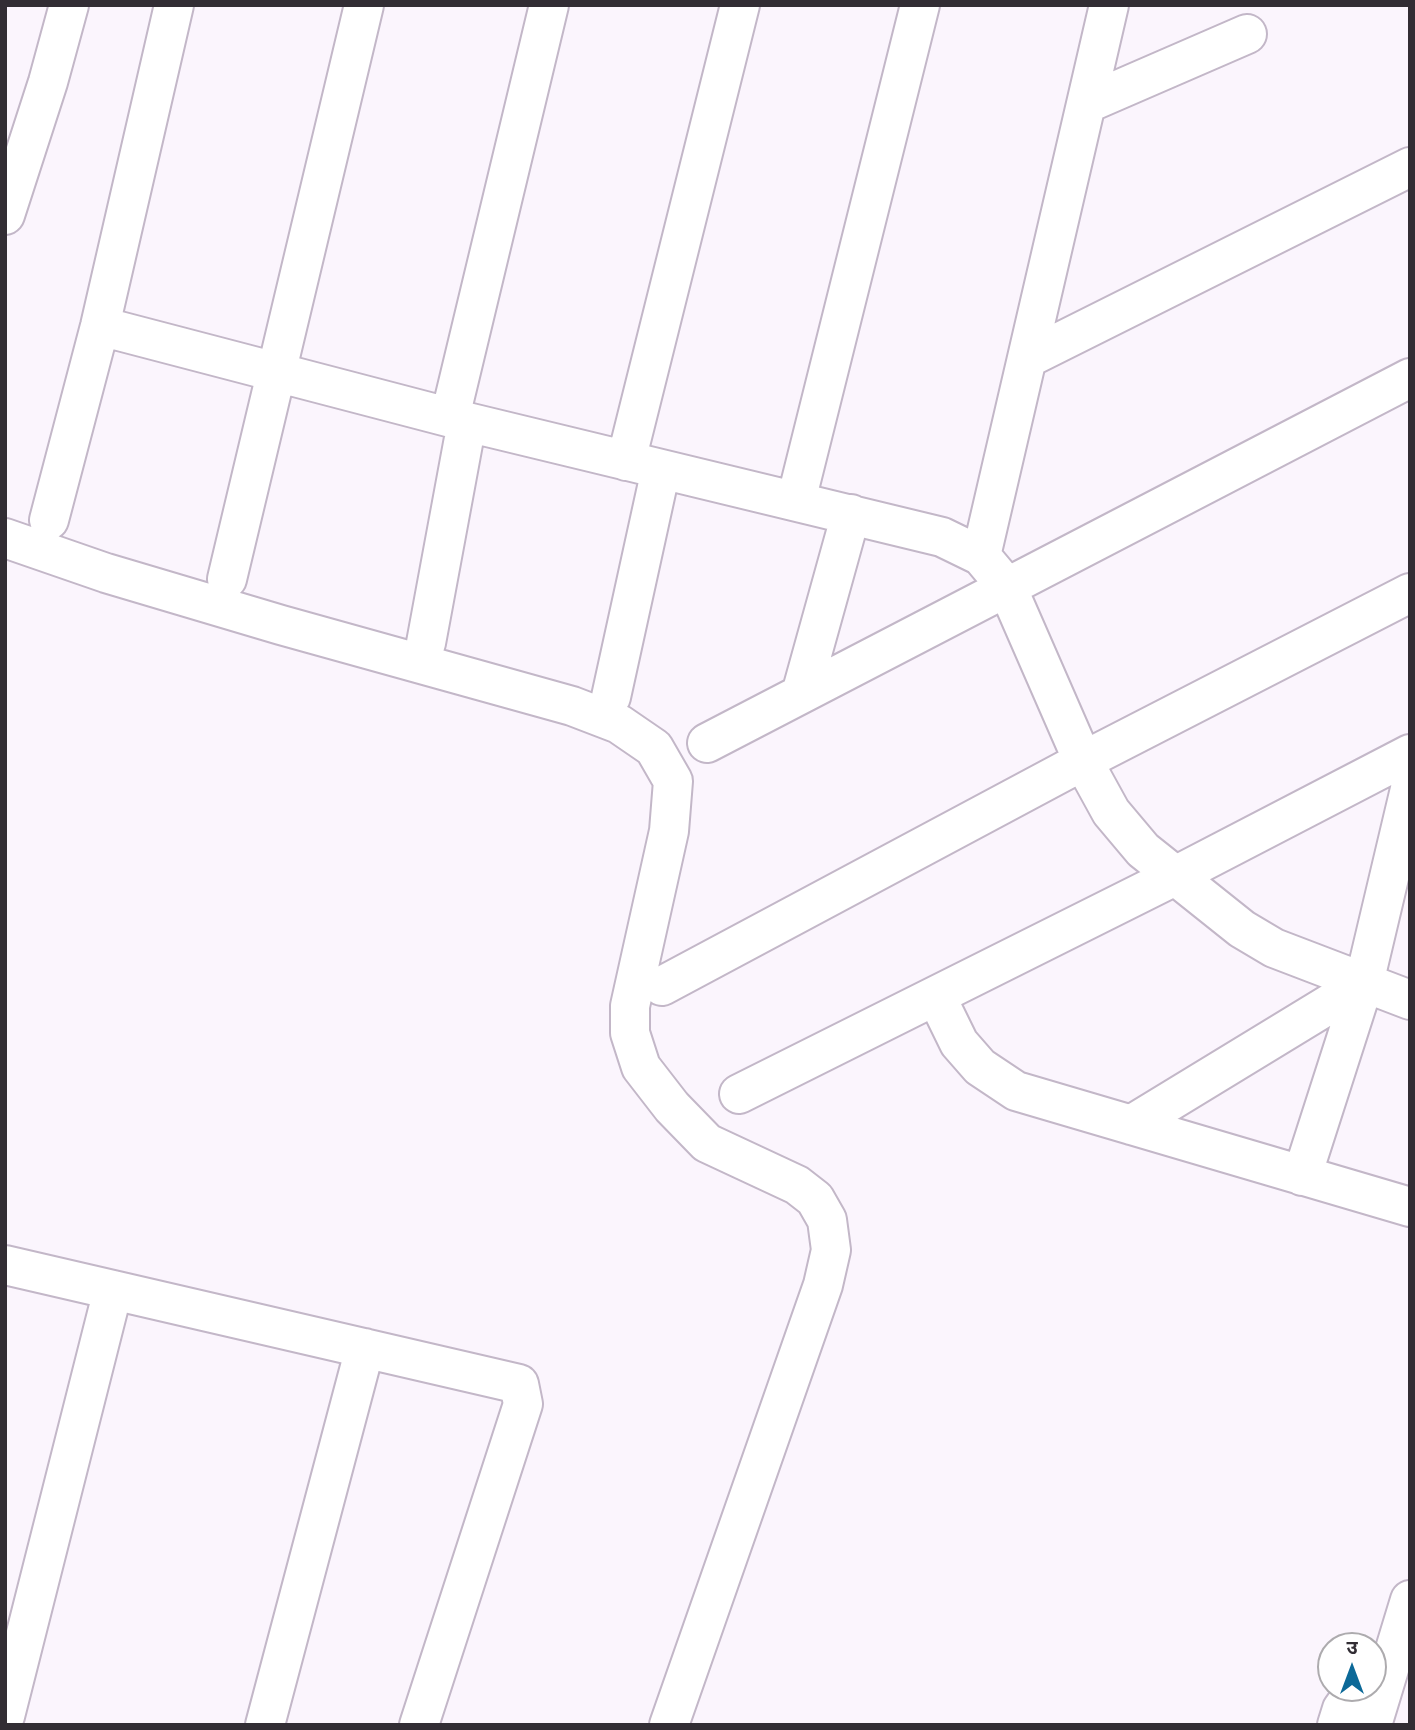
<!DOCTYPE html>
<meta charset="utf-8">
<style>
body{margin:0}
#map{position:relative;width:1415px;height:1730px;overflow:hidden;background:#fbf5fd;font-family:Signika,"Noto Sans Devanagari",sans-serif}
canvas{display:block}
.frame{position:absolute;inset:0;border:7px solid #322d34;pointer-events:none}
.north{position:absolute;left:1317px;top:1632px;width:70px;height:70px;box-sizing:border-box;background:#fff;border:2px solid #adabae;border-radius:50%;rotate:0deg;font-size:19px;font-weight:700;line-height:28px;text-align:center;color:#322d34}
.north::after{content:'';display:block;margin:auto;width:24px;height:32px;background:#0c6998;clip-path:polygon(50% 0,100% 100%,50% 72%,0 100%)}
</style>
<div id="map">
<canvas width="1415" height="1730"></canvas>
<div class="frame"></div>
<div class="north">उ</div>
</div>
<script>
const ctx = document.querySelector('canvas').getContext('2d');
ctx.lineJoin = 'round';
const poly = rows => new Path2D(rows.map(r => 'M' + r).join(''));
function stroke(path, color, width, dash) { ctx.strokeStyle = color; ctx.lineWidth = width; ctx.lineCap = dash ? 'butt' : 'round'; ctx.setLineDash(dash || []); ctx.stroke(path); }
const minor = poly([
 [1088,103,1247,34],
 [5,215,48,82,69,5],
 [100,326,467,422,942,537,981,556,1007,587,1083,761,1111,812,1143,850,1242,929,1274,948,1410,1000],
 [1028,358,1410,167],
 [450,417,549,5],
 [626,461,740,5],
 [796,501,920,5],
 [49,520,100,326,174,5],
 [5,538,106,573,281,625,572,706,619,724,654,748,673,781,669,831,630,1006,630,1033,641,1067,672,1107,707,1143,797,1185,815,1199,827,1220,831,1250,823,1285,669,1725],
 [981,556,1109,5],
 [227,579,364,5],
 [426,643,467,422],
 [801,694,851,514],
 [611,697,661,469],
 [707,743,1410,378],
 [662,986,1083,761,1410,593],
 [936,996,959,1043,980,1067,1016,1091,1410,1207],
 [739,1094,1175,876,1410,754],
 [1131,1125,1364,983],
 [1302,1176,1364,983,1410,789],
 [5,1265,519,1384,523,1404,419,1725],
 [5,1716,113,1290],
 [265,1725,365,1348],
 [1337,1725,1342,1709,1355,1691,1362,1688],
 [1372,1725,1410,1600]
]);
stroke(minor, '#c3b7c8', 42);
stroke(minor, '#fff', 38);
</script>
